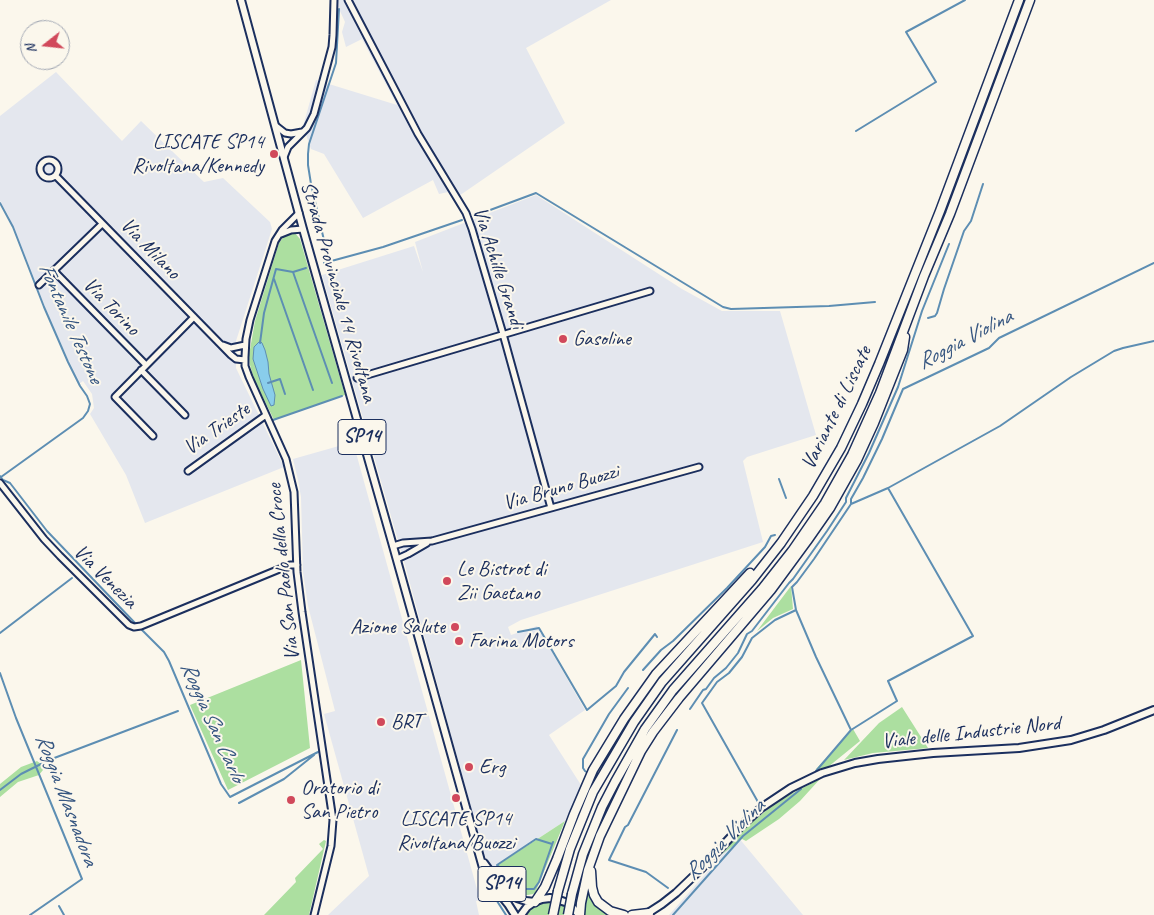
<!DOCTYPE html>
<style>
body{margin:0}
#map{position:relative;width:1154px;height:915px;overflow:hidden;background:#fbf7ec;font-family:Caveat,sans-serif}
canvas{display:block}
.north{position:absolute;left:20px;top:20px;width:50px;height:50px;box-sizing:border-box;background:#fbf7ec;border:1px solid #a1a7b3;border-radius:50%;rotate:254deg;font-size:14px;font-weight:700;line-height:20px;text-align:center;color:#1b2f5e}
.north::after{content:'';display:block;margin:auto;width:18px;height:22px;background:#d1495b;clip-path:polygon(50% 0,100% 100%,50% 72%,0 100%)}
</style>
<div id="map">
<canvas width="1154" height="915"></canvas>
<div class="north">N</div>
</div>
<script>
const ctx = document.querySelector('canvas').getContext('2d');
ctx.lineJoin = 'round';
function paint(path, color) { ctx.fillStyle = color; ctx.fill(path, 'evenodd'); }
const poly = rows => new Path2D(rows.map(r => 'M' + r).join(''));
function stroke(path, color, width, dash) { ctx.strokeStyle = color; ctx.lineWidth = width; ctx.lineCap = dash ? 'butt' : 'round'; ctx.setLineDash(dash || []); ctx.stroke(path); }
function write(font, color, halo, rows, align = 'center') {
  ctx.font = font + ' Caveat,sans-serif'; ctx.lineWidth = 4; ctx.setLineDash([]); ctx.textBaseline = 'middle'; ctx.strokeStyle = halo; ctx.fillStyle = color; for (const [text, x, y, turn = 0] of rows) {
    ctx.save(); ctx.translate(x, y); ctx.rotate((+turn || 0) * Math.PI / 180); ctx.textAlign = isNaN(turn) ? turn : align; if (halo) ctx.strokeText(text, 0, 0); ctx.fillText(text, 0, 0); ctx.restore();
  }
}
const built = poly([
 [335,0,611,0,526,48,565,123,453,200,448,192,439,194,433,180,363,218,324,154,311,149,303,126,316,80,397,105,362,39,346,47,342,32,345,22],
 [56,72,122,141,141,121,204,182,223,178,270,222,272,229,236,341,236,368,284,467,145,523,126,475,90,414,94,408,92,394,83,381,79,384,50,320,8,215,0,201,0,116],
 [536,195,682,289,722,311,780,311,816,435,747,457,743,461,763,542,521,620,508,627,511,635,537,626,585,710,549,735,581,785,565,821,493,868,483,853,405,565,322,275,414,246,423,272,415,242],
 [353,442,480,900,476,901,479,915,328,915,369,876,324,714,335,711,308,606,303,572,301,497,298,480,293,459],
 [738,837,803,915,669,915]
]);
const green = poly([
 [289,232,295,233,300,239,345,395,274,420,254,379,250,365,249,355,255,321,279,243,285,235],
 [791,586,793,609,773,618,757,631],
 [301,660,310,748,228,790,190,705],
 [902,707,928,748,873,753,844,760,879,723],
 [853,729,860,741,828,767,819,771,816,769],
 [37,761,41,764,43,770,39,775,18,782,0,797,0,784,21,767],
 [820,779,800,801,779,819,746,841,742,839,721,855,744,829,767,810,791,794],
 [565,821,535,893,533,894,528,895,520,895,493,868],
 [324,840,326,841,309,915,264,915,296,882,295,878,323,849,319,844],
 [588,881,596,904,604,911,612,915,584,915,583,910],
 [549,902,563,905,568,909,574,915,525,915,536,906]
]);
const water = poly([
 [260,341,262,343,265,350,268,362,269,374,275,395,274,405,271,406,263,389,253,359,254,347,260,341]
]);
const stream = poly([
 [856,131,936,82,906,32,965,0],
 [0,203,13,227,44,307,68,362,80,386,87,396,90,404,88,411,83,418,1,477],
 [474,216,536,193,723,307,731,309,829,306,875,302],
 [329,262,311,184,308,165,308,154,309,144,336,63,339,9],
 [324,263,383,247,462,220],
 [293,272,332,383],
 [274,279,313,390],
 [928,318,935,316,937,313,944,289,964,231,971,221,983,184],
 [260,343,264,313,276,269,293,272,306,268],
 [268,383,280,379,285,394],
 [273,420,342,396],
 [0,476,3,480,10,483,47,531,135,623],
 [779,479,786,498],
 [851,504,888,488,1000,426,1071,377,1114,351,1123,348,1154,341],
 [142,630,164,652,169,661,221,784,230,797,318,752],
 [518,632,539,628,587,710,616,686,624,672,655,634,657,637],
 [0,633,72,578],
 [643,670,661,650,673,641,727,588,765,547,771,536,775,535],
 [0,673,16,718,82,879,30,915],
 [690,709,703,690,706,689,714,678,726,668,738,653,747,634,752,631,789,583,793,579,827,531,846,502,846,498,869,453,898,387,922,311,949,244],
 [851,730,816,657,796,610,792,587,797,582,814,559,851,504,851,499,863,478,882,439,903,389,989,348,999,338,1154,263],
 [816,771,851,730,897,701,888,681,973,636,888,488],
 [588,773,585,771,583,768,583,759,609,714,628,688],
 [0,790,21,774,49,760,178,711],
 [758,802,702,703,717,682,729,673,742,657,752,638,775,620,796,610],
 [239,803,284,779,314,755],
 [552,844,536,839,497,865,524,889,534,889,539,882,553,842],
 [479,873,506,915],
 [668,888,646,872,609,860,625,827,628,825,677,730],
 [59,906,64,915],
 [673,915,743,836,801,789]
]);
const minor = poly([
 [348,0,418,134,466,213,472,229,503,334,551,508],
 [276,126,285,133,291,134,302,132],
 [284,157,288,147,307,128,314,114,332,47,333,35,334,0],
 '40 169a9 9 0 1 1 18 0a9 9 0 1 1-18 0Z',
 [56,176,231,355,236,359,245,360],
 [299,213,282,230,275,241,250,320,246,339,245,357,245,366,249,377,286,459,294,492,297,572,302,612,333,820,331,846,314,915],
 [281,234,291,230,303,229],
 [54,271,146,365],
 [39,285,102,224],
 [223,345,231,348,245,345],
 [141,370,185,415],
 [357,378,650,291],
 [153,436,115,397,194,317],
 [188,471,266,415],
 [0,483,44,539,60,556,129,625,134,627,141,626,282,568,290,565,297,565],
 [393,546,403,543,432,541,699,467],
 [397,559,408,554,427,543]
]);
const major = poly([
 [241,0,303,229,393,546,483,868,491,883,508,904,515,915],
 [484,863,492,874,517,898,526,901,535,902],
 [521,915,527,907,534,902,542,899,550,898,559,900,568,903,573,908,579,915],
 [645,915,662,904,676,893,701,869,741,826,761,808,791,788,822,773,855,763,878,759,933,753,1019,748,1071,740,1104,730,1154,710]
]);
const highway = poly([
 [591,871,592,887,594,895,598,902,610,911,624,915],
 [558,891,570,849,593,792,634,722,662,682,752,580,781,543,813,496,841,448,862,404,879,364,940,211,1019,0],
 [572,894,583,854,602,807,615,782,645,729,673,690,762,589,792,551,825,503,852,455,880,393,924,276,950,214,1030,0],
 [535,902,545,887,557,859,574,814,593,770,624,719,656,674,750,573],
 [580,915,581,903,588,870,600,836,641,751,653,732,679,698,771,590,807,541,830,508,857,460,874,423,903,350,905,337],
 [632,915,649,913]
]);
const highwayBridge = poly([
 [553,915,558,891],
 [568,915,572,894]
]);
const markers = [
 [274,154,5,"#d1495b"],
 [563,339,5,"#d1495b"],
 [447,581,5,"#d1495b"],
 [455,627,5,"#d1495b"],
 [459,641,5,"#d1495b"],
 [381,722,5,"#d1495b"],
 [469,767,5,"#d1495b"],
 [456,798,5,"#d1495b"],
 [291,800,5,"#d1495b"]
];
const shields = [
 [362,437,48],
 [502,884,48]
];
const shieldNames = [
 ["SP14",362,437],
 ["SP14",502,884]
];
const poiNames = [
 ["LISCATE SP14",264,142,"right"],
 ["Rivoltana/Kennedy",264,166,"right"],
 ["Gasoline",573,339],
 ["Le Bistrot di",457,569],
 ["Zii Gaetano",457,593],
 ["Azione Salute",445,627,"right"],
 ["Farina Motors",469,641],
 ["BRT",391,722],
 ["Erg",479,767],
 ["Oratorio di",301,788],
 ["San Pietro",301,812],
 ["LISCATE SP14",456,819,"center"],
 ["Rivoltana/Buozzi",456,843,"center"]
];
const streetNames = [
 ["Via Milano",150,249,46],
 ["Via Achille Grandi",498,268,72],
 ["Strada Provinciale 14 Rivoltana",338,292,74],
 ["Via Torino",111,307,46],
 ["Variante di Liscate",837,408,-64],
 ["Via Trieste",217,429,-35],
 ["Via Bruno Buozzi",561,488,-16],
 ["Via San Paolo della Croce",284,572,-96],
 ["Via Venezia",105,577,45],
 ["Viale delle Industrie Nord",971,733,-6]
];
const waterNames = [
 ["Fontanile Testone",70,323,66],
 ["Roggia Violina",965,340,-28],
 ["Roggia San Carlo",212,722,66],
 ["Roggia Masnadora",66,800,69],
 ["Roggia Violina",725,840,-45]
];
paint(built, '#e4e7ee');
paint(green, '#acdfa0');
paint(water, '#89cdeb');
stroke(water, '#5d8eb3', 1);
stroke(stream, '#5d8eb3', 2);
stroke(minor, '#1b2f5e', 9);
stroke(major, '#1b2f5e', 10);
stroke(highway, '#1b2f5e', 11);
stroke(minor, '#fbf7ec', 5);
stroke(major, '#fbf7ec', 6);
stroke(highway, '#fbf7ec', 8);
stroke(highwayBridge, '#1b2f5e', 11, []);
stroke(highwayBridge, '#fbf7ec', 8);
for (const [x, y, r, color] of markers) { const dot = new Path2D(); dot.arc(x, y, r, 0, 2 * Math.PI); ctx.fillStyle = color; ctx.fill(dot); stroke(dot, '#fbf7ec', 2); }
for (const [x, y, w] of shields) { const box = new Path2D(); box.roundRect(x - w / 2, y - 17.5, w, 35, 4); ctx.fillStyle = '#fbf7ec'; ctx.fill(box); stroke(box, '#1b2f5e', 1); }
write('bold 20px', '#1b2f5e', null, shieldNames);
write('21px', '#1b2f5e', '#fbf7ec', poiNames, 'left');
write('21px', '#1b2f5e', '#fbf7ec', streetNames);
write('italic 22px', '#365681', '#fbf7ec', waterNames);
</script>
